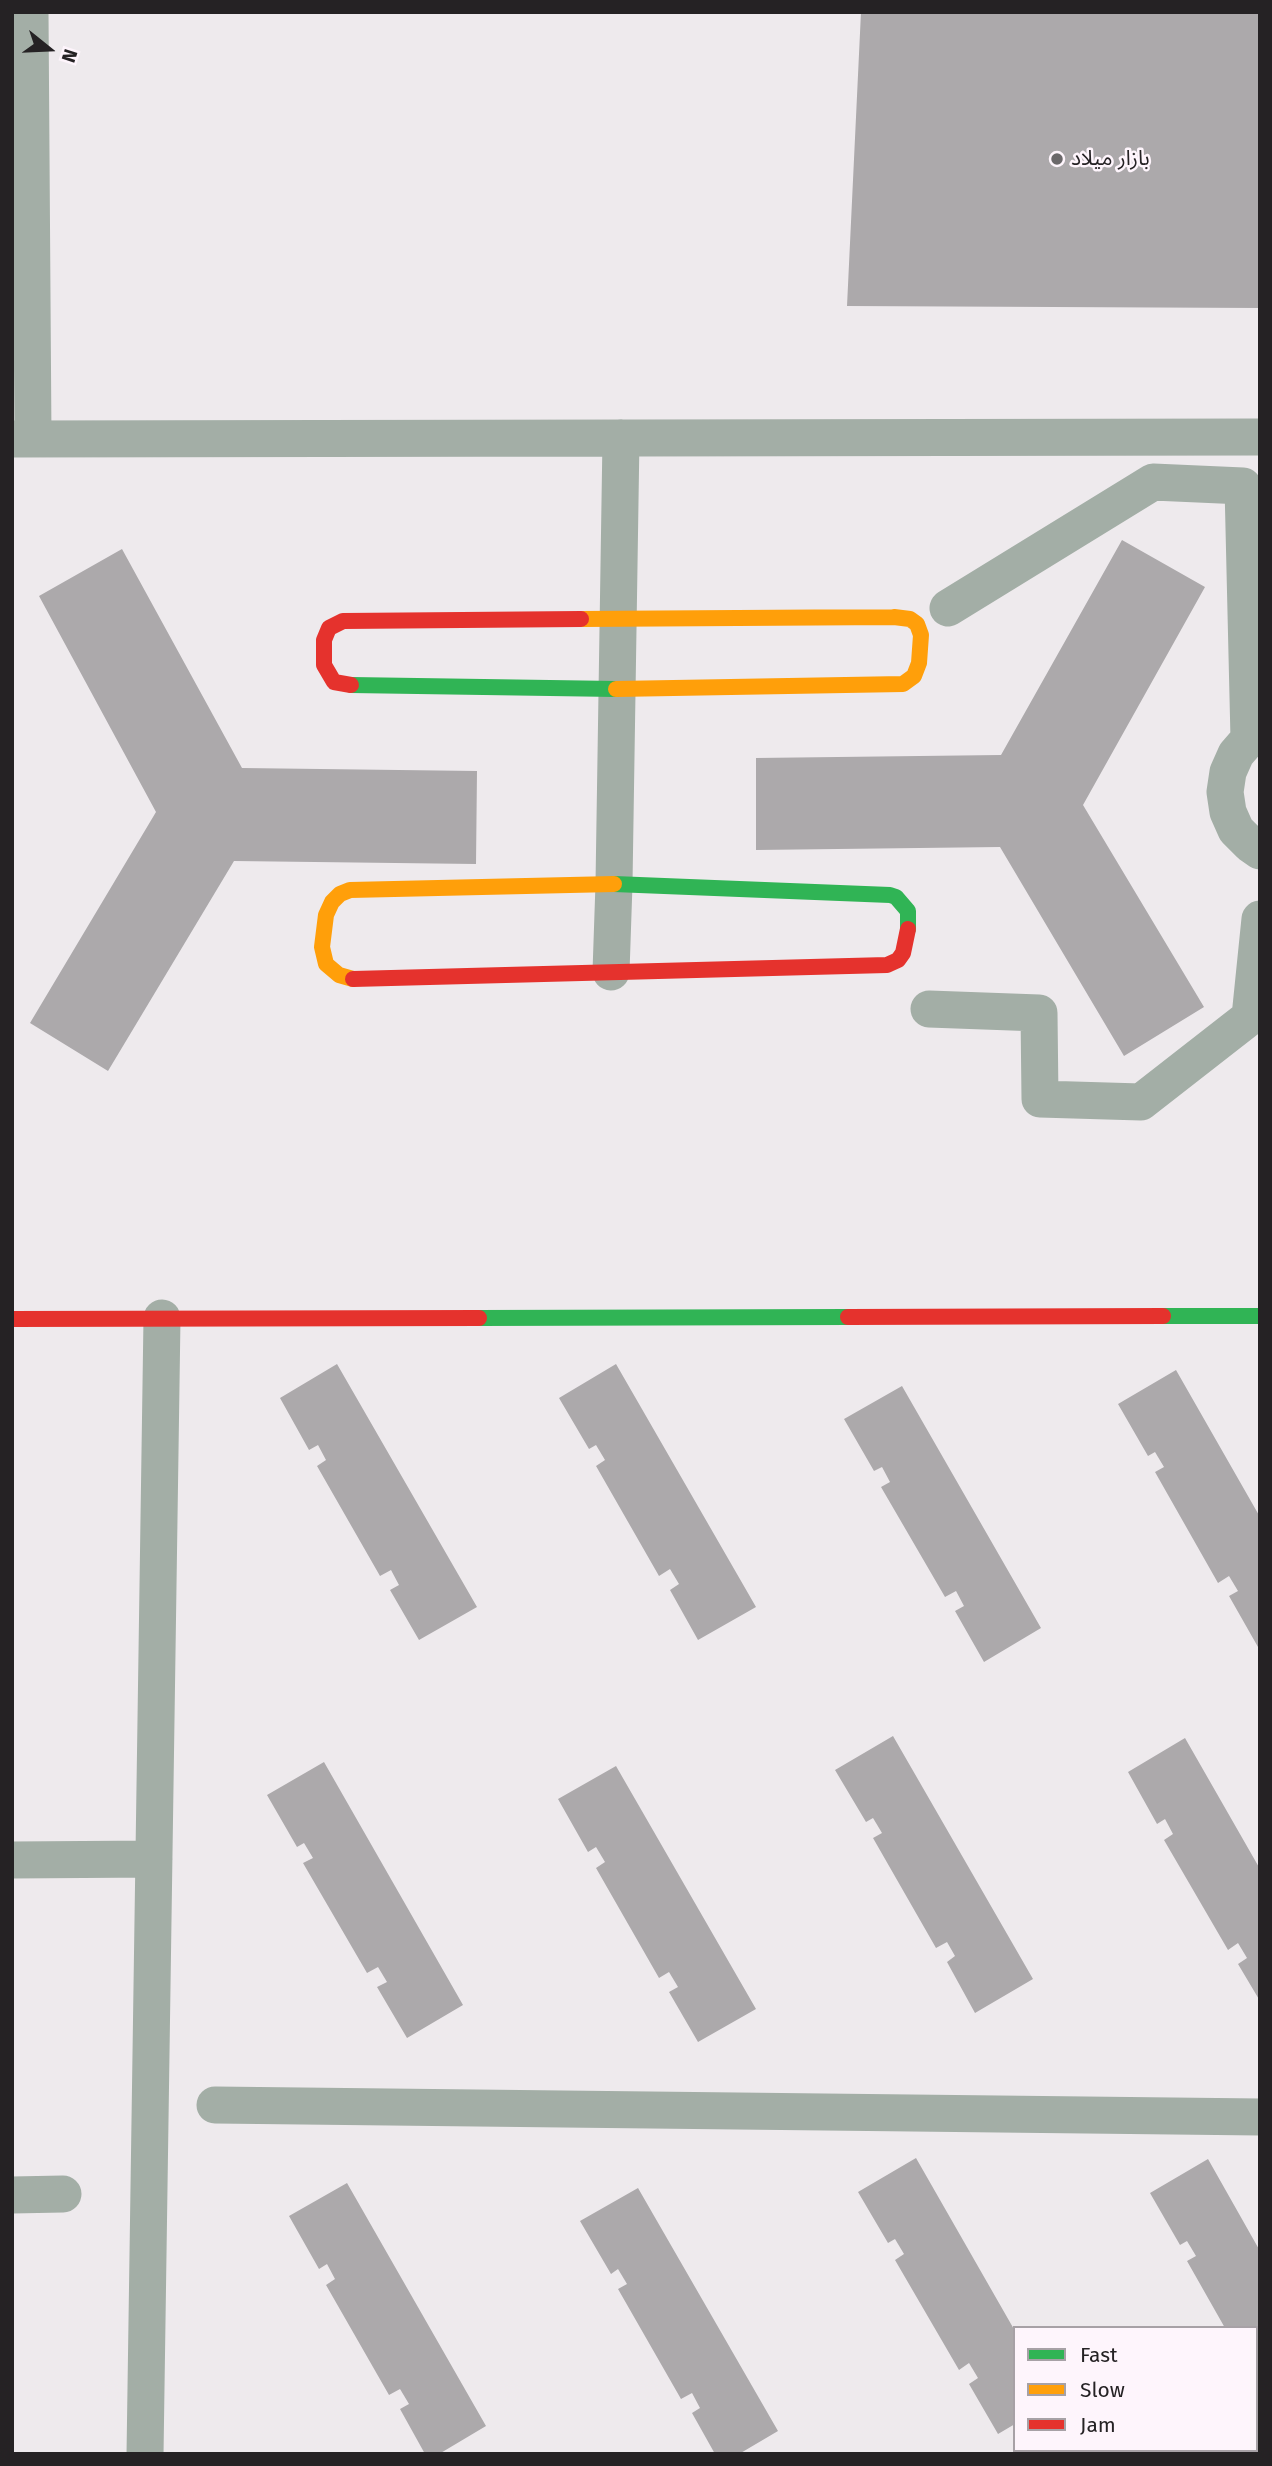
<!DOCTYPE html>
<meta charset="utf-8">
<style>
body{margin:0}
#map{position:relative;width:1272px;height:2466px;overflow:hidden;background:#eeeaed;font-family:"Fira Sans",sans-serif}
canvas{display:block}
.frame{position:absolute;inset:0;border:14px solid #252224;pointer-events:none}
.legend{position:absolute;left:1013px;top:2326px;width:245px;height:126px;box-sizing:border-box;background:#fef5fc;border:2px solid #a7a1a6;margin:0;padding:9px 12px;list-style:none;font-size:21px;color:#252224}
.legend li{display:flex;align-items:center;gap:14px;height:35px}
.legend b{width:35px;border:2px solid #a7a1a6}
.north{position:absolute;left:14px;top:14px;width:70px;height:70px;-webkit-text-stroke:5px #fef5fc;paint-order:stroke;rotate:108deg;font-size:19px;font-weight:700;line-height:28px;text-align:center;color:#252224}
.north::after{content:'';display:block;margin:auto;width:24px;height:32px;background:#252224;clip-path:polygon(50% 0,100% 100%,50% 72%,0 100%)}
</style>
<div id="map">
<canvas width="1272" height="2466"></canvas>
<div class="frame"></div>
<ul class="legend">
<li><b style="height:9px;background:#30b455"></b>Fast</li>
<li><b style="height:9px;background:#ff9f0a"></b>Slow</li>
<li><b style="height:9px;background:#e5322d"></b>Jam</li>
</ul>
<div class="north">N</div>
</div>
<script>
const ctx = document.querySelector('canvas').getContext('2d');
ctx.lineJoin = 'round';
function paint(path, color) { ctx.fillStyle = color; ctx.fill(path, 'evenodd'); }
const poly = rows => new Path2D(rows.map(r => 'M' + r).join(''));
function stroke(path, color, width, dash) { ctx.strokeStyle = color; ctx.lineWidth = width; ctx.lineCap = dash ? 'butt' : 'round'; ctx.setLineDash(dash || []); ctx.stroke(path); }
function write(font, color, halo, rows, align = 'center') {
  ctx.font = font + ' "Fira Sans","Noto Sans Arabic",sans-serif'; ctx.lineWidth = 5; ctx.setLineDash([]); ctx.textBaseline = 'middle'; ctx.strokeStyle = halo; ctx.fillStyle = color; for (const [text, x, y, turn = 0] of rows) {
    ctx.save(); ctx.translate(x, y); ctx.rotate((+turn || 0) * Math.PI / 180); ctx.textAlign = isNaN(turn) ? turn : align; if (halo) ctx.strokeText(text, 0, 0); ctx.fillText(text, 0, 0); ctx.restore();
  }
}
const building = poly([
 [861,12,1260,12,1260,308,847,306],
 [1122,540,1205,587,1083,805,1204,1007,1124,1056,1000,847,756,850,756,758,1001,755],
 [122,549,242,768,477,771,476,864,234,861,108,1071,30,1023,156,812,39,596],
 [337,1364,477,1607,419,1640,390,1590,399,1585,391,1570,380,1576,317,1466,326,1460,318,1445,309,1450,280,1398],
 [616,1364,756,1607,698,1640,670,1590,679,1584,670,1569,659,1576,596,1466,605,1460,596,1445,589,1449,559,1398],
 [1176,1370,1260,1517,1260,1646,1258,1647,1229,1596,1238,1591,1229,1576,1218,1583,1155,1472,1164,1467,1155,1452,1148,1456,1118,1404],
 [902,1386,1041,1628,984,1662,955,1611,964,1606,956,1591,945,1597,881,1487,890,1482,882,1467,874,1471,844,1419],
 [893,1736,1033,1979,975,2013,947,1962,955,1956,947,1942,936,1948,873,1838,882,1833,873,1818,866,1822,835,1770],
 [1185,1738,1260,1869,1260,2001,1238,1964,1247,1958,1238,1943,1228,1950,1164,1840,1173,1834,1165,1819,1157,1824,1128,1772],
 [324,1762,463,2005,407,2038,377,1987,387,1982,378,1967,367,1973,303,1863,313,1858,304,1843,297,1847,267,1795],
 [616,1766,756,2009,698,2042,669,1992,678,1987,669,1972,659,1978,596,1868,605,1862,596,1847,588,1852,558,1799],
 [916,2158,1015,2331,1015,2424,998,2434,969,2384,978,2378,969,2363,959,2370,895,2260,904,2254,895,2239,888,2243,858,2192],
 [1208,2159,1260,2251,1260,2366,1256,2368,1256,2328,1225,2328,1187,2261,1196,2256,1187,2241,1180,2245,1150,2193],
 [347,2183,486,2426,439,2454,425,2454,400,2409,409,2404,400,2389,389,2395,326,2285,335,2279,327,2264,319,2269,289,2216],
 [638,2188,778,2431,739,2454,715,2454,692,2413,700,2408,692,2393,681,2399,618,2289,627,2284,618,2269,611,2274,580,2221]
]);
const street = poly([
 [30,12,33,439],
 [12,439,1260,437],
 [948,608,1153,482,1243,486,1249,739],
 [1260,732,1249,739,1236,754,1228,772,1225,792,1228,812,1236,830,1250,844,1260,851],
 [611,972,614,884,621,438],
 [929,1009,1039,1013,1040,1099,1141,1102,1250,1017,1260,919],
 [12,1860,154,1859],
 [215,2105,1260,2117],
 [12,2195,63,2194],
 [145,2454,162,1318]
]);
const fast = poly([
 [351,685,616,689],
 [614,884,890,895,896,897,908,911,908,929],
 [1163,1316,1260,1316],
 [479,1318,848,1317]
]);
const slow = poly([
 [581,619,894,617],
 [616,689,903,684,914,676,919,663,921,635,917,624,910,619,894,617],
 [353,979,339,975,326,964,322,947,326,915,332,902,340,894,350,890,614,884]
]);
const jam = poly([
 [351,685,334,682,324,665,324,640,329,628,343,621,581,619],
 [353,979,887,965,898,960,903,953,908,929],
 [848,1317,1163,1316],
 [12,1319,479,1318]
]);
const markers = [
 [1057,159,7,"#6b686a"]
];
const poiNames = [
 ["بازار میلاد",1071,159]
];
paint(building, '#aca9ab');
stroke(street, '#a3aea6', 37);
stroke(fast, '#30b455', 16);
stroke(slow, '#ff9f0a', 16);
stroke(jam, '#e5322d', 16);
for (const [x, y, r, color] of markers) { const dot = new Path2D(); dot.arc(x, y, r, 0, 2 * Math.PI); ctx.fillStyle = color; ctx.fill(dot); stroke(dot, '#fef5fc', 2.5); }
write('21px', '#252224', '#fef5fc', poiNames, 'left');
</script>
